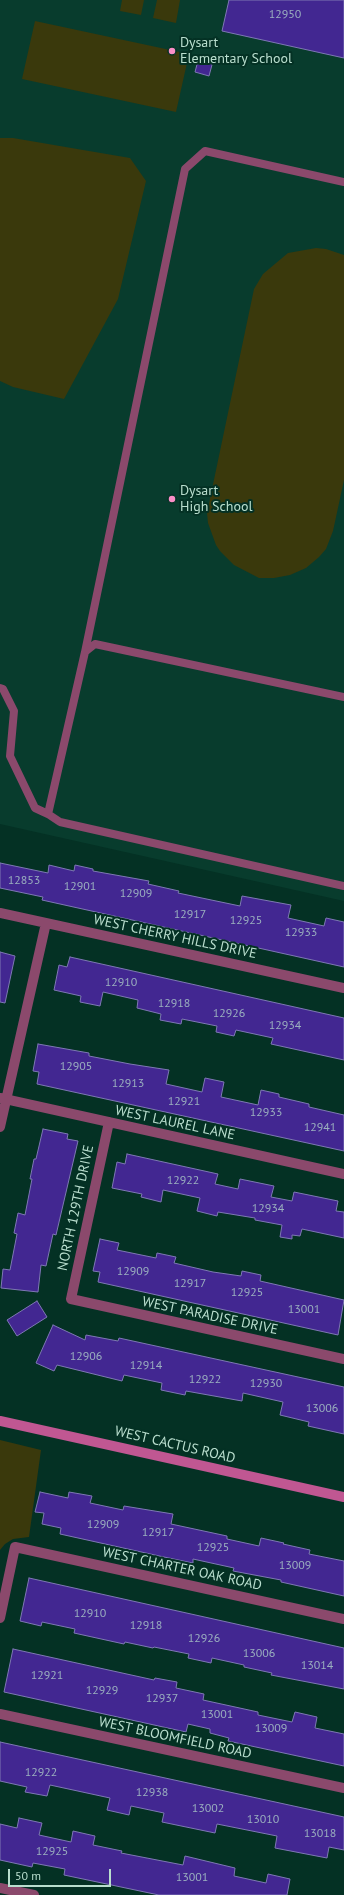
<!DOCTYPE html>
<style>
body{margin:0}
#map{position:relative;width:344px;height:1895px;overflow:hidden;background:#043124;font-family:"PT Sans",sans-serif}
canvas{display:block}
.scale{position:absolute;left:8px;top:1869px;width:103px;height:18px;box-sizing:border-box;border:2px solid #b9dece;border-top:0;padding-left:5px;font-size:12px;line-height:14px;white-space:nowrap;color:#b9dece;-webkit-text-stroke:3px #043124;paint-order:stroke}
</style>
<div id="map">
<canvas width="344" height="1895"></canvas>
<div class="scale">50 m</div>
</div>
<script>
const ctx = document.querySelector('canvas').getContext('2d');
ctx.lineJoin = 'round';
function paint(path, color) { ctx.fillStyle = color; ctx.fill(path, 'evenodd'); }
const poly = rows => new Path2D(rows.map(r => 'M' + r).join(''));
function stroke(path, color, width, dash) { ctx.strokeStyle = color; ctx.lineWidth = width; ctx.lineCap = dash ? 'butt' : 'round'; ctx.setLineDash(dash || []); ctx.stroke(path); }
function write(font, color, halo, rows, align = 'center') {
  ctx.font = font + ' "PT Sans",sans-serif'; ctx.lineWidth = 4; ctx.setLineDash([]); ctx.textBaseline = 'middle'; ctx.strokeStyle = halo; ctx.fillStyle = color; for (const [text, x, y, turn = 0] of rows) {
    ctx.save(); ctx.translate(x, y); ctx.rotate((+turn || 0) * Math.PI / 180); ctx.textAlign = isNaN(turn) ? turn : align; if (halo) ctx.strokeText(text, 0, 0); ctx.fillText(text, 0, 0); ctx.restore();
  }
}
const built = poly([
 [0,0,344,0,344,901,0,824]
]);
const green = poly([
 [122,0,144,0,141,15,120,11],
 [157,0,180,0,176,23,153,18],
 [35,21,189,54,176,112,22,79],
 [0,138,13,138,130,158,146,181,118,299,64,399,13,387,0,381],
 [316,248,326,249,344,255,344,480,333,531,326,549,319,557,306,568,290,575,274,578,259,578,234,565,220,551,216,545,208,523,207,513,254,289,263,274,288,253],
 [0,1440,41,1450,29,1537,13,1539,5,1544,0,1550]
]);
const building = poly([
 [229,0,344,0,344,58,222,31,229,0],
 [199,57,213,61,209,76,195,72,199,57],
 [0,863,48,873,49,865,74,871,75,865,93,869,93,871,149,881,148,884,179,891,178,893,240,906,242,896,291,905,288,918,324,926,326,918,344,922,344,967,42,900,43,897,0,888,0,863],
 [0,952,15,956,5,1003,0,1002,0,952],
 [70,957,344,1018,344,1060,271,1044,273,1038,236,1030,234,1036,216,1032,217,1026,182,1019,181,1024,160,1020,161,1014,137,1008,138,1000,103,992,100,1006,80,1002,81,996,54,990,59,965,67,967,70,957],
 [38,1044,89,1053,89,1056,130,1064,169,1070,166,1084,202,1092,205,1078,224,1082,221,1097,258,1105,261,1090,279,1094,279,1097,309,1104,309,1107,344,1115,344,1151,37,1084,39,1072,33,1071,38,1044],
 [43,1129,68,1134,67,1139,78,1141,56,1235,53,1234,46,1266,41,1265,38,1292,1,1288,3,1269,10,1270,17,1234,14,1233,18,1213,25,1215,32,1179,30,1179,34,1159,36,1159,43,1129],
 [127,1154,218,1174,215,1184,238,1189,240,1179,274,1186,271,1197,292,1201,294,1192,338,1201,336,1211,344,1212,344,1238,302,1229,300,1236,292,1235,292,1239,280,1237,282,1225,255,1220,255,1218,218,1212,217,1216,197,1211,200,1198,163,1190,161,1202,141,1197,142,1194,112,1188,117,1162,125,1164,127,1154],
 [100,1239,119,1243,117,1250,156,1258,157,1253,176,1257,174,1263,213,1272,241,1276,242,1271,261,1275,260,1281,344,1300,338,1335,98,1282,100,1272,93,1271,100,1239],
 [37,1301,47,1317,17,1336,7,1320,37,1301],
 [53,1325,85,1340,86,1335,118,1341,119,1338,344,1387,344,1434,308,1426,309,1422,280,1415,283,1402,243,1393,242,1401,186,1391,185,1395,161,1390,162,1383,124,1375,122,1381,57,1365,54,1371,36,1363,53,1325],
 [40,1492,68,1498,69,1492,92,1496,90,1503,123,1510,124,1506,173,1514,171,1524,227,1536,227,1539,259,1546,261,1538,284,1543,283,1544,310,1550,309,1554,344,1561,344,1596,281,1582,281,1580,233,1571,234,1568,193,1559,193,1563,164,1557,60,1534,61,1528,42,1524,44,1513,35,1512,40,1492],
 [29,1578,344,1648,344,1689,271,1675,272,1673,244,1667,244,1665,212,1658,211,1663,188,1658,189,1654,154,1647,153,1648,125,1642,124,1644,74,1633,75,1629,42,1622,41,1626,20,1621,29,1578],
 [13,1649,154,1680,155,1678,177,1682,176,1688,204,1694,203,1700,258,1712,258,1715,292,1722,295,1712,317,1717,315,1728,344,1734,344,1766,228,1741,229,1738,210,1733,210,1729,188,1724,186,1732,4,1692,13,1649],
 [0,1742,344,1817,344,1850,329,1847,327,1858,275,1848,277,1836,217,1824,215,1833,162,1822,164,1813,131,1806,129,1815,107,1810,110,1798,50,1785,47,1796,25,1792,27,1787,0,1781,0,1742],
 [19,1818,42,1823,39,1835,71,1842,73,1831,95,1836,93,1845,122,1851,121,1853,183,1865,185,1856,235,1868,234,1876,266,1883,268,1874,290,1879,287,1895,159,1895,64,1875,65,1869,33,1863,32,1867,0,1860,0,1824,17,1828,19,1818]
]);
const lane = poly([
 [85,652,185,169,205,151,344,182],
 [0,688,3,689,14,711,10,756,35,808,48,814],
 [344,697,95,644,85,652,48,814,60,822,344,886]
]);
const street = poly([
 [0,913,344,988],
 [0,1098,344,1174],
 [109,1122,71,1299,344,1359],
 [0,1127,46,923],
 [0,1618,15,1547,344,1619],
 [0,1714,344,1788],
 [0,1888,34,1895]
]);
const secondary = poly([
 [0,1421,344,1497]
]);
const markers = [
 [172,51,4,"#fa8fc8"],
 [172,499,4,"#fa8fc8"]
];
const numberNames = [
 ["12950",285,15],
 ["12853",24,881],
 ["12901",80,887],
 ["12909",136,894],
 ["12917",190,915],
 ["12925",246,921],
 ["12933",301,933],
 ["12910",121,983],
 ["12918",174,1004],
 ["12926",229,1014],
 ["12934",285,1026],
 ["12905",76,1067],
 ["12913",128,1084],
 ["12921",184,1102],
 ["12933",266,1113],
 ["12941",320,1128],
 ["12922",183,1181],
 ["12934",268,1209],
 ["12909",133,1272],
 ["12917",190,1284],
 ["12925",247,1293],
 ["13001",304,1310],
 ["12906",86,1357],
 ["12914",146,1366],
 ["12922",205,1380],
 ["12930",266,1384],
 ["13006",322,1409],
 ["12909",103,1525],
 ["12917",158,1533],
 ["12925",213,1548],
 ["13009",295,1566],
 ["12910",90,1614],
 ["12918",146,1626],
 ["12926",204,1639],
 ["13006",259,1654],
 ["13014",317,1666],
 ["12921",47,1676],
 ["12929",102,1691],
 ["12937",162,1699],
 ["13001",217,1715],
 ["13009",271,1729],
 ["12922",41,1773],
 ["12938",152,1793],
 ["13002",208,1809],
 ["13010",263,1820],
 ["13018",320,1834],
 ["12925",52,1852],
 ["13001",192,1878]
];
const poiNames = [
 ["Dysart",180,43],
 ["Elementary School",180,59],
 ["Dysart",180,491],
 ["High School",180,507]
];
const streetNames = [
 ["WEST CHERRY HILLS DRIVE",175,937,12],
 ["WEST LAUREL LANE",175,1123,12],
 ["NORTH 129TH DRIVE",76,1208,-78],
 ["WEST PARADISE DRIVE",210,1316,12],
 ["WEST CACTUS ROAD",175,1445,13],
 ["WEST CHARTER OAK ROAD",182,1569,12],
 ["WEST BLOOMFIELD ROAD",175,1738,12]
];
paint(built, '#083c2d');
paint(green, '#3a390c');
paint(building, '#422791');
stroke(building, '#7e78b4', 1);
stroke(lane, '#8b496c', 8);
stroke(street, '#8b496c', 10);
stroke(secondary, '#c05792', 10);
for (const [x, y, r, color] of markers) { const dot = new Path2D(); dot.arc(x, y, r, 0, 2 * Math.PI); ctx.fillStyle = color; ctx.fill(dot); stroke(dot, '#043124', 1.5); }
write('12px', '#9bb0bf', null, numberNames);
write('14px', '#b9dece', '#043124', poiNames, 'left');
write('14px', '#b9dece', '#043124', streetNames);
</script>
